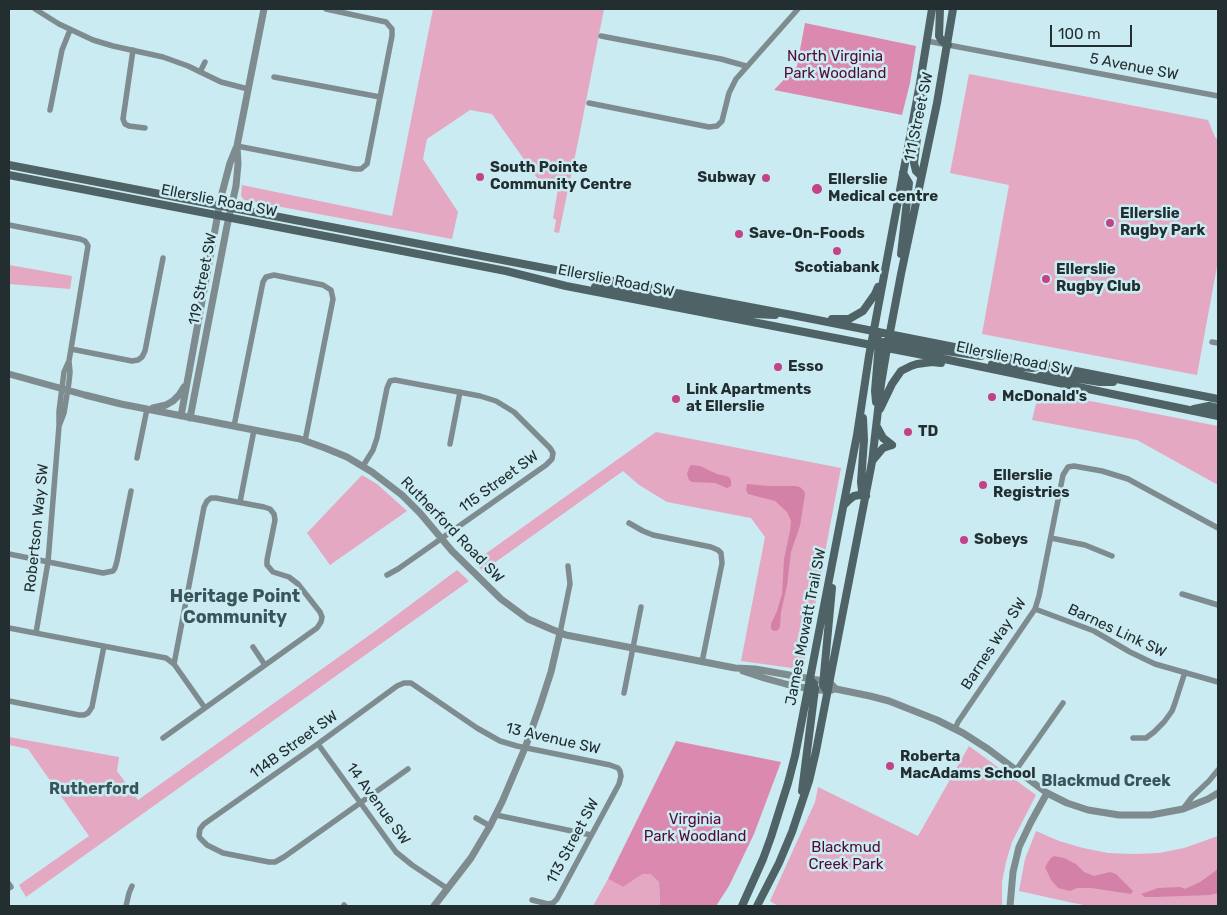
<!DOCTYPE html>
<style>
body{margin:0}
#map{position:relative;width:1227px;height:915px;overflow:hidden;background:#caebf1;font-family:Rubik,sans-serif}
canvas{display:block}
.frame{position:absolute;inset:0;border:10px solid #222e30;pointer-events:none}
.scale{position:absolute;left:1050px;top:25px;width:82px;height:22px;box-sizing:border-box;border:2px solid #222e30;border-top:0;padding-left:6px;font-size:15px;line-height:18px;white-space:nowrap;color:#222e30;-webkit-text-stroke:4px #caebf1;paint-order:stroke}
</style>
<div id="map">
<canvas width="1227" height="915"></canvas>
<div class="frame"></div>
<div class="scale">100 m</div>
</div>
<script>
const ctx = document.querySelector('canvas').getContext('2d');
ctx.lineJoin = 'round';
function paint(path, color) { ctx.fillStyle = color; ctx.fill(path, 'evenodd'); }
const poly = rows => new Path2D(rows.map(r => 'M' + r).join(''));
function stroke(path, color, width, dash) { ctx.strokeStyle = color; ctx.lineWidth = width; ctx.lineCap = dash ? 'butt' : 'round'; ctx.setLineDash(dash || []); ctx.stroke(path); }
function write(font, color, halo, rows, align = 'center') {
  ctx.font = font + ' Rubik,sans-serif'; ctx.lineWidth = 5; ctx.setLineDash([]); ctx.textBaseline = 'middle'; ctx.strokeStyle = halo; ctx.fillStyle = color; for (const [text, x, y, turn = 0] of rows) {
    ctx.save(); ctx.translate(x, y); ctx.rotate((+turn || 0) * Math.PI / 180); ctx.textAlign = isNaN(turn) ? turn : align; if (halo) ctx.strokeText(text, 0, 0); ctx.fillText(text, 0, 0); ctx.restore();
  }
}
const green = poly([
 [433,9,604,9,579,137,559,233,554,232,556,220,553,218,558,189,542,185,492,114,470,110,427,139,423,159,458,212,452,239,244,200,241,196,242,185,392,216],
 [969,74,1208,120,1215,137,1218,140,1218,261,1197,375,982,334,1009,185,950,173],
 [9,265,72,276,70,289,9,284],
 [1039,391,1218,426,1218,485,1137,440,1032,420],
 [656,432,841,468,805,658,803,663,798,668,792,668,741,661,765,537,751,518,667,502,639,485,623,471,483,571,474,562],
 [362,475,377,484,407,511,330,565,307,533],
 [457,570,469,581,26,897,19,885,89,836,28,749,9,745,9,737,119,757,117,771,138,800,378,629],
 [969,746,1036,795,1012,842,1006,862,1002,882,1002,906,778,906,770,901,815,802,818,787,918,836],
 [1036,831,1059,841,1083,848,1108,853,1134,854,1159,853,1184,848,1218,836,1218,906,1090,906,1073,903,1019,891,1025,859],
 [643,874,650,874,659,882,660,906,593,906,608,879,623,887]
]);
const forest = poly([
 [805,23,916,46,910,83,902,115,774,90,797,66],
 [676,741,781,762,754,834,729,886,716,906,660,906,659,882,650,874,643,874,623,887,608,879]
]);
const water = poly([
 [691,465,700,466,717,474,726,476,730,478,731,481,731,486,727,488,715,483,692,482,689,480,687,474,689,468],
 [747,484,768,486,795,486,800,487,804,491,805,494,800,526,791,552,787,586,781,612,780,627,778,630,776,631,772,630,771,628,771,624,777,611,782,594,784,559,790,531,791,521,787,512,775,501,748,494,746,490],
 [1054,856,1064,858,1076,864,1084,872,1094,876,1110,872,1116,874,1133,891,1131,894,1091,888,1077,888,1070,891,1058,888,1051,880,1045,867,1050,859],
 [1218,869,1218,893,1210,895,1155,897,1145,897,1141,894,1158,888,1180,887,1185,889,1200,882]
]);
const minor = poly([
 [35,9,59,24,93,40,113,46,163,57,188,66,221,82,248,89],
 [601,36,721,59,746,66],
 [927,41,1218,96],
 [133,50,123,119,125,124,129,126,145,128],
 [200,72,205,62],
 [274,77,380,97],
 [589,103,709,127,717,126,722,121,729,93,736,79,798,9],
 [50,110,62,50,70,30],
 [237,146,355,169,361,169,367,164,392,36,392,29,386,22,326,9],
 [9,225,80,239,85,241,87,244,88,246,69,361],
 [1212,342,1218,343],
 [71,349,132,361,138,360,142,357,145,351,163,258],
 [234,426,263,282,266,277,274,275,323,285,331,290,333,299,305,441],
 [450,444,460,392],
 [137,458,147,409],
 [363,466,373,450,377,438,387,388,390,381,395,380,480,396,496,401,514,412,550,448,553,453,552,459,546,465,398,569,387,575],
 [240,502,254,430],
 [629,523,643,531,653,535,711,547,718,550,721,553,722,563,702,662],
 [1051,538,1085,545,1112,556],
 [9,554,103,573,113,571,115,568,117,561,131,491],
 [1182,594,1218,605],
 [1035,609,1094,631,1130,652,1155,664,1218,682],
 [9,628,166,658,174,664,205,708],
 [36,633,48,562,59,426,59,411,64,372,69,361,70,372,69,382,64,413,59,426],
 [560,633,570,584,568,566],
 [253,647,265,665],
 [624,693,641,607],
 [9,701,79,715,84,715,88,713,92,707,104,646],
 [955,729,958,722,1035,609,1039,596,1063,475,1068,467,1074,466,1102,471,1128,479,1218,528],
 [163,738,317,628,321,622,322,617,320,612,298,584,289,577,273,572,267,565,267,560,275,520,274,514,270,509,264,507,216,498,211,498,207,501,204,507,174,664],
 [1133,738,1146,738,1154,732,1164,722,1172,711,1175,703,1185,672],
 [318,744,396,852,412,865,448,889],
 [408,769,284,857,275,862,269,862,223,853,207,845,200,838,199,836,200,829,204,824,315,746,397,686,404,683,411,683,477,728,500,741,517,746,610,765,618,768,620,771,621,776,619,784,557,899,553,903,548,904,532,900],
 [1016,770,1063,703],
 [1183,809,1192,797,1209,781,1218,770],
 [496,815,591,835],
 [476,818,490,826],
 [9,884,11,887,9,888],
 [344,905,345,906],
 [126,906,129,893,132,886]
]);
const tertiary = poly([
 [9,374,85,395,121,404,300,439,325,448,347,457,372,472,402,495,420,513,452,551,501,599,528,619,551,629,566,635,735,668,755,669,823,681,829,682,836,689],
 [153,408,166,405,173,401,179,395,184,387],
 [181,416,221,197,230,163,236,148],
 [190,418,227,226,236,186,238,164,237,146,264,9],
 [743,671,764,678,793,686,827,691,832,690],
 [836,689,870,696,889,701,937,720,963,733,988,749,1047,793,1067,803,1088,810,1119,815,1151,815,1183,809,1208,799,1218,793],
 [434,906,471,858,490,826,502,802,525,748,540,706,551,672,560,633],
 [1010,906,1013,872,1019,847,1031,822,1047,793]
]);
const secondary = poly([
 [940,9,939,36,942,41,948,45],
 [9,165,539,267,792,315,1218,399],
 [9,175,506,271,566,286,944,359,1218,416],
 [921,176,916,171,914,163,923,89],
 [901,254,909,183,903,173],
 [595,287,611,288,665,298,673,298,678,297,681,294],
 [671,306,677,302,680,301,754,314,775,315],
 [832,319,849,319,863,311,875,294,878,287],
 [873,331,877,335,879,343,875,391,876,402],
 [884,342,981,356],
 [992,364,1032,368,1037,367,1039,364],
 [1037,378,1044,374,1049,374,1100,382,1113,382],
 [880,409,892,384,901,371,911,366,917,364,932,362,941,363],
 [1194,409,1209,406,1218,408],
 [863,418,864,440,861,482,862,491,866,496],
 [877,427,883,438,892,445],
 [873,460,883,448,892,445],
 [844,505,850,499,854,496,859,495,866,496],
 [827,691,823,685,832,588],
 [802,791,815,689,814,684,810,679],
 [742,906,763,859,771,837,788,783,795,756,857,435,869,356,920,83,932,9],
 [757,906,779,863,792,832,809,781,816,751,872,462,881,384,887,348,901,274,937,103,953,9]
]);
const markers = [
 [480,177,5,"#c44288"],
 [766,178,5,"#c44288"],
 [817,189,6,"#c44288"],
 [1110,223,5,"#c44288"],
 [739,234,5,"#c44288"],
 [837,251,5,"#c44288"],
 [1046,279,5,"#c44288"],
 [778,367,5,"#c44288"],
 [992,397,5,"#c44288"],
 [676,399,5,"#c44288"],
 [908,432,5,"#c44288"],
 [983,485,5,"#c44288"],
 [964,540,5,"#c44288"],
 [890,766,5,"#c44288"]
];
const parkNames = [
 ["North Virginia",835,57],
 ["Park Woodland",835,74],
 ["Virginia",695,820],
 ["Park Woodland",695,837],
 ["Blackmud",846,848],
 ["Creek Park",846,865]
];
const streetNames = [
 ["5 Avenue SW",1134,67,11],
 ["111 Street SW",919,117,-78],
 ["Ellerslie Road SW",219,201,11],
 ["119 Street SW",203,279,-79],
 ["Ellerslie Road SW",616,281,11],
 ["Ellerslie Road SW",1014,359,12],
 ["115 Street SW",499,482,-36],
 ["Robertson Way SW",37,528,-84],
 ["Rutherford Road SW",452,530,46],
 ["James Mowatt Trail SW",806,627,-79],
 ["Barnes Link SW",1117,631,25],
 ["Barnes Way SW",994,644,-57],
 ["13 Avenue SW",553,739,13],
 ["114B Street SW",294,745,-36],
 ["14 Avenue SW",378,804,54],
 ["113 Street SW",573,841,-62]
];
const poiNames = [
 ["South Pointe",490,168],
 ["Community Centre",490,185],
 ["Subway",756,178,"right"],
 ["Ellerslie",828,180],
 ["Medical centre",828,197],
 ["Ellerslie",1120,214],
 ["Rugby Park",1120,231],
 ["Save-On-Foods",749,234],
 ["Scotiabank",837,268,"center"],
 ["Ellerslie",1056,270],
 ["Rugby Club",1056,287],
 ["Esso",788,367],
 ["Link Apartments",686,390],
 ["at Ellerslie",686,407],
 ["McDonald's",1002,397],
 ["TD",918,432],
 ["Ellerslie",993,476],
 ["Registries",993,493],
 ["Sobeys",974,540],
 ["Roberta",900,757],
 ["MacAdams School",900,774]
];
const neighbourhoodNames = [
 ["Blackmud Creek",1106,781],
 ["Rutherford",94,789]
];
const quarterNames = [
 ["Heritage Point",235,597],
 ["Community",235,618]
];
paint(green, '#e4a8c2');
paint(forest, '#dc89af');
paint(water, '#d481a8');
stroke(minor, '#7f8c8f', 5.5);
stroke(tertiary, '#7f8c8f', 7);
stroke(secondary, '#4f6366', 8);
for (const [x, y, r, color] of markers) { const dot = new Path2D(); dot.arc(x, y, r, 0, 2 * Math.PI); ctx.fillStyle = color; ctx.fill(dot); stroke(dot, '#caebf1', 2); }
write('15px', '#550a35', '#caebf1', parkNames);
write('15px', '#222e30', '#caebf1', streetNames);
write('bold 15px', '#222e30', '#caebf1', poiNames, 'left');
write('bold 16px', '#38565a', '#caebf1', neighbourhoodNames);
write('bold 18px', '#38565a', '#caebf1', quarterNames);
</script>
